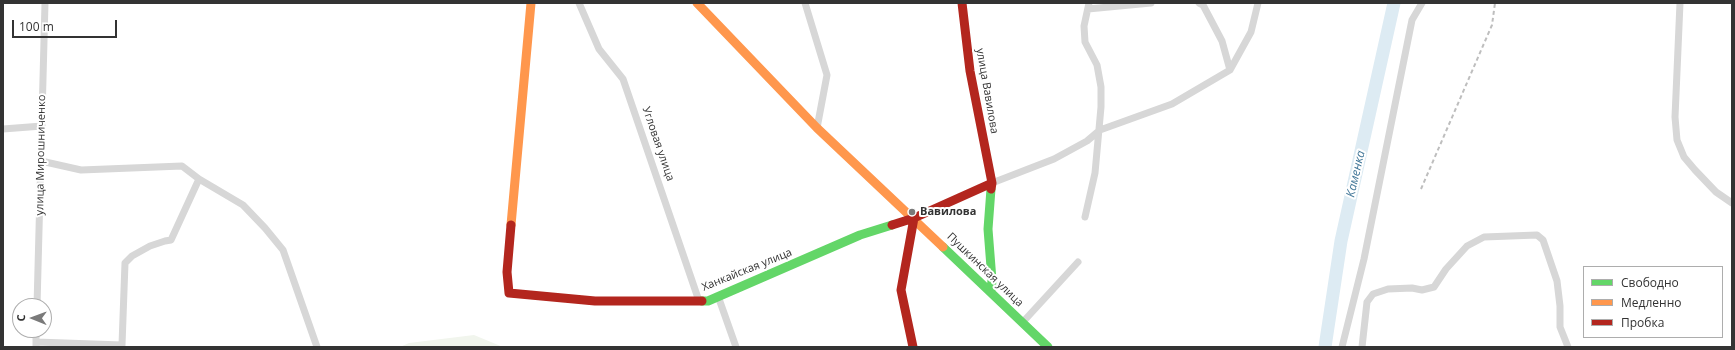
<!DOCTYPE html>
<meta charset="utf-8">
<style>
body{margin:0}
#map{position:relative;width:1735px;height:350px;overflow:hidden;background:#fff;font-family:"Open Sans",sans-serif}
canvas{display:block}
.frame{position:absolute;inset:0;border:4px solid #333;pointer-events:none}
.legend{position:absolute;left:1583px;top:266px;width:140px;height:72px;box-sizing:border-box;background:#fff;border:1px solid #adadad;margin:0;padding:5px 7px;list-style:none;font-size:12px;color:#333}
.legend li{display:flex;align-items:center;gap:8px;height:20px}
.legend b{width:20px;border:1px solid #adadad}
.north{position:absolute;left:12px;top:298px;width:40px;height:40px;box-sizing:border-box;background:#fff;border:1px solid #adadad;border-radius:50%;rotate:271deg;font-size:11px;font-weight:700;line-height:16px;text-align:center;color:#333}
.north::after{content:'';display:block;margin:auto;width:14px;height:18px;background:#7a7a7a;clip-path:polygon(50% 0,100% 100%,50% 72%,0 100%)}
.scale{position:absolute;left:12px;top:20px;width:105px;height:18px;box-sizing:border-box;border:2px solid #333;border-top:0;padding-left:5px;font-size:12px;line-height:14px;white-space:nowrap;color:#333;-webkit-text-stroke:3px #fff;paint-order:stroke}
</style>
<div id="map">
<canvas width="1735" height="350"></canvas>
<div class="frame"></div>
<ul class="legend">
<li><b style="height:5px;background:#63d668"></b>Свободно</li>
<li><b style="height:5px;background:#ff974d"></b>Медленно</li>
<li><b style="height:5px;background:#b3261e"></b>Пробка</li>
</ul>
<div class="north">С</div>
<div class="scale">100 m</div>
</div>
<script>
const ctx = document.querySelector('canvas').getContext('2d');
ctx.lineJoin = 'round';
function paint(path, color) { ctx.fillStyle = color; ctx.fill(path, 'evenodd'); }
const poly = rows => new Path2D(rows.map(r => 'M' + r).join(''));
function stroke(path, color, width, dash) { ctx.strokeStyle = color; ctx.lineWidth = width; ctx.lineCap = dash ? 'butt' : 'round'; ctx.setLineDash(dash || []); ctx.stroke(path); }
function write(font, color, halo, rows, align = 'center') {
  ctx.font = font + ' "Open Sans",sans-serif'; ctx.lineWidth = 4; ctx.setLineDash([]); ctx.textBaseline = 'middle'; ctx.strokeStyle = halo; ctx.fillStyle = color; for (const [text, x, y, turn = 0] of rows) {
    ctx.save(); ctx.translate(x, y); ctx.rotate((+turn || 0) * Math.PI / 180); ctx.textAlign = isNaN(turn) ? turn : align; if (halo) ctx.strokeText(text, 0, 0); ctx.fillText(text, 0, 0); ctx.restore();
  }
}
const green = poly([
 [474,335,503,347,400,347,409,343]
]);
const river = poly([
 [1325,347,1341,241,1394,3]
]);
const street = poly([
 [579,3,599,49,623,79,699,301],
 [805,3,827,75,817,128],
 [1199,3,1203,5,1222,41,1230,70],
 [1680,3,1675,117,1677,140,1684,157,1695,170,1716,192,1732,203],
 [1088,9,1151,3],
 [3,129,42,126],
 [41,161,81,170,182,166,199,179,243,205,265,228,283,250,317,347],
 [992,183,1054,159,1087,141,1100,130,1172,104,1230,70,1251,32,1258,3],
 [1085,217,1095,173,1101,107,1101,87,1097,65,1085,42,1084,26,1089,3],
 [718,296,736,347],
 [37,306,45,3],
 [1022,323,1078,262],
 [36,342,122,345,125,263,132,256,150,246,165,241,171,240,199,179],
 [36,347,36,330],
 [1342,347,1364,259,1412,20,1422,3],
 [1362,347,1367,302,1373,294,1388,289,1412,288,1422,290,1434,287,1446,269,1467,246,1484,237,1537,235,1543,240,1557,281,1560,306,1560,327,1568,347]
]);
const fast = poly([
 [943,247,1048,347],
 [991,292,992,280,988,229,991,189],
 [702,301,708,301,860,235,892,225]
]);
const slow = poly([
 [697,3,817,128,943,247],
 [511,225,531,3]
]);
const jam = poly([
 [962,3,970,71,992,183,991,189],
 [511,225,507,272,509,293,595,301,702,301],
 [892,225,914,218,992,183],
 [913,347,901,290,914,218]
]);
const rail = poly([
 [1421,189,1492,25,1495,3]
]);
const markers = [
 [912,212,4,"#7a7a7a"]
];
const streetNames = [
 ["улица Вавилова",987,91,80],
 ["Угловая улица",658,144,71],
 ["улица Мирошниченко",41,155,-89],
 ["Ханкайская улица",747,270,-22],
 ["Пушкинская улица",985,270,44]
];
const poiNames = [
 ["Вавилова",920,212]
];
const waterNames = [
 ["Каменка",1356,174,-77]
];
paint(green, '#f1f5ed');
stroke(river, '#ddebf3', 13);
stroke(street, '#d7d7d7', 7);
stroke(fast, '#63d668', 9);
stroke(slow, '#ff974d', 9);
stroke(jam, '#b3261e', 9);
stroke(rail, '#bebebe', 2, [4, 3]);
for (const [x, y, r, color] of markers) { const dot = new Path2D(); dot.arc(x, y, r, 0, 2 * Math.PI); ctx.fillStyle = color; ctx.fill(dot); stroke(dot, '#fff', 1.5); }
write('11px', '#333', '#fff', streetNames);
write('bold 11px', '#333', '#fff', poiNames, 'left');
write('italic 12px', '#3f7597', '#fff', waterNames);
</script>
